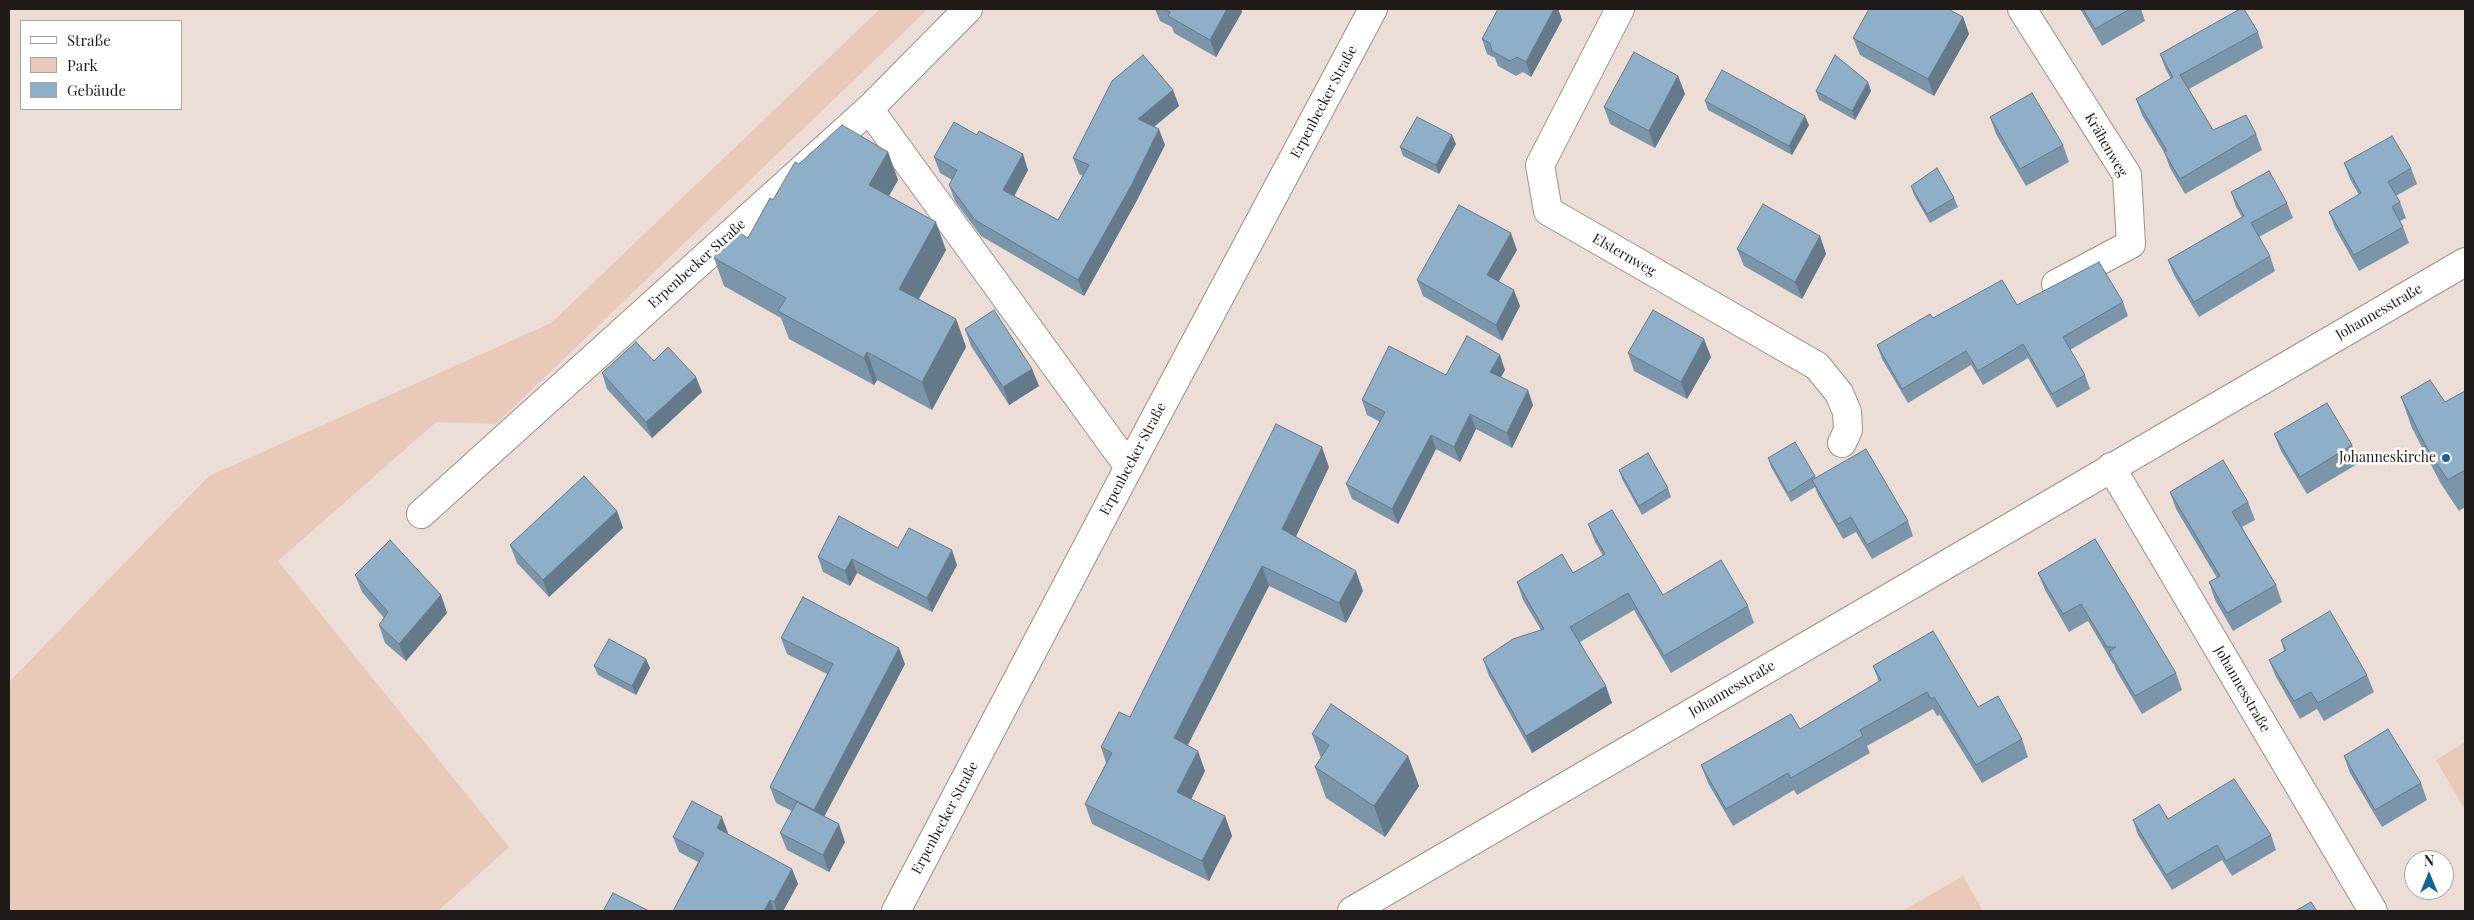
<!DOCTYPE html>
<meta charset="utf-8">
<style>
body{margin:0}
#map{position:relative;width:2474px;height:920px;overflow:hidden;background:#ecded6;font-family:"Playfair Display",serif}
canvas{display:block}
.frame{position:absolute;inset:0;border:10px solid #1f1a17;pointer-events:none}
.legend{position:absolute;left:20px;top:20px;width:162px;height:90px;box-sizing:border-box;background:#fff;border:1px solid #a5a3a2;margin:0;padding:6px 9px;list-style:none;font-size:15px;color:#1f1a17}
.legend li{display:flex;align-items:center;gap:10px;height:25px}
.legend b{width:25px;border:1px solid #a5a3a2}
.north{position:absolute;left:2404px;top:850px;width:50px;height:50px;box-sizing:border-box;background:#fff;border:1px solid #a5a3a2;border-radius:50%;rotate:0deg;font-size:14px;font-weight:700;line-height:20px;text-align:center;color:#1f1a17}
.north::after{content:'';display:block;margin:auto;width:18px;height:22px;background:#126496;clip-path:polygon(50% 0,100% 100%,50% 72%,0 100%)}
</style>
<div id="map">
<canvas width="2474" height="920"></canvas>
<div class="frame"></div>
<ul class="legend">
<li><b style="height:6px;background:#fff"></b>Straße</li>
<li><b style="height:14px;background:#e9cab9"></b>Park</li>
<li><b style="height:14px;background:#8faec7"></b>Gebäude</li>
</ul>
<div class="north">N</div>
</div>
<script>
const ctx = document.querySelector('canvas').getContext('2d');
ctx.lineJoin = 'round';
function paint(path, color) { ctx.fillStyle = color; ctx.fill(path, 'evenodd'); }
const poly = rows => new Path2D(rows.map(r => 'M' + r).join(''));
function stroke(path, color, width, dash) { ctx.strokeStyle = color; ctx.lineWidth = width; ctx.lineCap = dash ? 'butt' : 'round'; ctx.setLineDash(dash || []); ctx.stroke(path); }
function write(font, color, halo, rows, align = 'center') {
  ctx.font = font + ' "Playfair Display",serif'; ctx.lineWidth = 5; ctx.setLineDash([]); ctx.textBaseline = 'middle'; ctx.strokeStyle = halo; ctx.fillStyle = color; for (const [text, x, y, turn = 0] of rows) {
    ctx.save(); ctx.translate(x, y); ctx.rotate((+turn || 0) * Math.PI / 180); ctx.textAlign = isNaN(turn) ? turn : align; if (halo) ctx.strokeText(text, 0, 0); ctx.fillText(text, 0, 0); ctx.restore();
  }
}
const green = poly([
 [880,9,928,9,496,424,436,422,278,561,509,847,438,911,9,911,9,682,209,476,551,323],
 [2465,742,2465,810,2436,760],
 [1963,876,1983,911,1902,911]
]);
const street = poly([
 [1620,9,1540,165,1548,211,1817,366,1839,393,1847,412,1848,430,1842,443],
 [2022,9,2127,175,2131,244,2056,284],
 [869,109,1129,467],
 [2111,467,2373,911],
 [421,514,869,109,968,9],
 [1352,911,2465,262]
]);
const secondary = poly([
 [896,911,1129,467,1373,9]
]);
const wall = poly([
 [1155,9,1241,9,1242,12,1216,57,1174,33,1172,27,1160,21],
 [1498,9,1558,9,1562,20,1531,77,1523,72,1516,76,1498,66,1495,58,1487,54,1482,39],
 [2080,9,2141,9,2145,21,2102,46],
 [1963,17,1969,34,1934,96,1860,55,1853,38],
 [2258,32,2263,48,2189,89,2213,130,2256,134,2262,150,2185,194,2170,168,2165,154,2142,115,2136,99,2171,79,2166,70,2160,54],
 [1678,76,1685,94,1655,148,1610,124,1604,107],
 [1173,90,1179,106,1154,127,1165,145,1136,202,1084,296,981,236,955,201,949,185,952,180,940,173,934,157,1028,170,1014,196,1058,220,1083,176,1079,174,1073,158],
 [1816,91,1871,91,1855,120,1819,100],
 [1705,101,1809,125,1792,155,1708,110],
 [1990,117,2063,145,2069,162,2026,186,1996,134],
 [1456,144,1439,174,1403,156,1400,147],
 [888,152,898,180,889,196,946,250,919,299,956,319,966,347,932,410,877,380,874,385,789,339,781,318,724,286,714,258,748,238,773,200,799,164],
 [2344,163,2411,168,2417,184,2396,196,2400,202,2406,218,2400,221,2403,227,2409,243,2359,271,2335,228,2329,212,2359,195,2350,179],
 [1911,186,1954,198,1958,207,1930,223,1914,195],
 [2231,192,2287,203,2293,218,2259,237,2270,256,2275,271,2199,317,2174,275,2168,260,2242,217,2236,207],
 [1820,236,1826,254,1802,299,1744,266,1737,249],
 [1517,250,1499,281,1520,306,1502,341,1423,296,1417,280],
 [2123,302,2128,316,2070,350,2085,375,2090,389,2057,408,2028,358,1983,385,1971,365,1908,403,1882,359,1877,345,1933,318,2017,305],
 [965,329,1032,369,1039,386,1009,405,971,346],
 [1628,353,1711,357,1687,399,1634,371],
 [654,361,702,392,652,438,607,389,602,373],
 [1505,370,1501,377,1533,405,1512,448,1476,429,1460,462,1436,449,1398,524,1352,499,1346,484,1380,422,1367,415,1362,400,1446,375],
 [2465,391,2465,507,2459,511,2441,484,2412,428,2401,397,2445,402],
 [2274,434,2352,445,2359,463,2307,494,2281,451],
 [1768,458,1815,476,1816,478,1908,521,1913,536,1872,559,1856,532,1843,539,1818,495,1815,487,1791,502,1771,467],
 [1329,467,1296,536,1363,591,1346,623,1269,586,1188,745,1205,771,1191,799,1225,816,1232,836,1209,881,1092,824,1085,804,1106,763,1101,747,1130,717],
 [1619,470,1668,488,1671,497,1642,515,1622,479],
 [2170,492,2248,502,2255,520,2242,527,2276,585,2282,602,2233,631,2215,600,2209,582,2217,578,2176,509],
 [617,511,623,528,549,597,517,563,510,545],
 [1588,524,1663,595,1748,606,1754,623,1671,673,1634,610,1580,642,1612,703,1532,753,1489,676,1483,659,1541,630,1523,600,1517,582,1573,573,1603,556,1595,542],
 [2095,539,2176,673,2182,690,2142,714,2116,670,2114,664,2113,664,2088,621,2069,632,2045,590,2038,573],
 [898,548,957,565,932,612,857,573,850,586,823,572,818,557],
 [355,575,441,595,447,613,406,661,385,643,379,625,384,618,362,592],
 [781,638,905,664,824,817,845,842,829,872,787,850,780,833,792,811,776,803,770,787,827,674,787,654],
 [2281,640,2367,675,2374,692,2324,721,2317,709,2300,719,2276,677,2269,660,2284,651],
 [646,659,650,668,636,695,598,675,594,666],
 [1873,666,1978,707,2022,739,2028,757,1982,783,1940,715,1937,716,1933,709,1867,746,1870,753,1797,795,1794,790,1733,826,1708,783,1701,765,1800,729,1879,682],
 [1312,734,1408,756,1419,786,1385,837,1326,798,1315,767,1321,758],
 [2344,756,2421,783,2427,800,2382,827,2350,773],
 [2168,819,2271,835,2276,850,2232,876,2222,860,2172,890,2138,835,2133,820],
 [728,833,727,834,792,869,798,884,783,911,673,911,698,862,679,852,673,837]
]);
const shadedWall = poly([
 [1227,9,1241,9,1242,12,1216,57,1210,40],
 [1554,9,1558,9,1562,20,1531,77,1526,62],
 [1963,17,1969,34,1934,96,1928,79],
 [1678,76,1685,94,1655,148,1649,131],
 [1868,82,1871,91,1855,120,1852,111],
 [1173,90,1179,106,1144,135,1138,119],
 [1805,116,1809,125,1792,155,1789,146],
 [1159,129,1165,145,1136,202,1084,296,1078,280],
 [1452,135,1456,144,1439,174,1436,165],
 [888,152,898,180,879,213,869,185],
 [1023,154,1028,170,1009,206,1003,190],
 [936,222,946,250,909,316,899,289],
 [1511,233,1517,250,1493,291,1487,275],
 [1820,236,1826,254,1802,299,1795,282],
 [1514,290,1520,306,1502,341,1496,325],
 [956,319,966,347,932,410,922,382],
 [1704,339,1711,357,1687,399,1681,382],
 [867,352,877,380,874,385,864,358],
 [1500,355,1505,370,1496,386,1490,372],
 [1032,369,1039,386,1009,405,1003,387],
 [696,377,702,392,652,438,646,422],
 [1528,390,1533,405,1512,448,1507,433],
 [1470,414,1476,429,1460,462,1454,447],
 [1431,435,1436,449,1398,524,1392,509],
 [1322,447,1329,467,1290,549,1282,529],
 [617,511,623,528,549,597,543,580],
 [952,550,957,565,932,612,927,598],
 [852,559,857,573,850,586,845,571],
 [1262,566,1269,586,1181,758,1174,738],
 [1356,571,1363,591,1346,623,1339,603],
 [441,595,447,613,406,661,399,644],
 [899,648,905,664,819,826,814,810],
 [646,659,650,668,636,695,632,686],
 [1606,686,1612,703,1532,753,1526,736],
 [1198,751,1205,771,1185,812,1177,792],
 [1408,756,1419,786,1385,837,1374,806],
 [1225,816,1232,836,1209,881,1202,861],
 [722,817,728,833,722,843,717,828],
 [839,824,845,842,829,872,823,855],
 [792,869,798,884,783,911,777,911,774,902],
 [770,900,774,911,764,911]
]);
const building = poly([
 [1163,9,1227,9,1210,40,1168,16,1170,12,1163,9],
 [1498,9,1554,9,1526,62,1517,57,1510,61,1492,51,1490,43,1482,39,1498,9],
 [1869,9,1948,9,1963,17,1928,79,1853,38,1869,9],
 [2083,9,2130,9,2095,29,2083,9],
 [2240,9,2244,9,2258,32,2180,75,2213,130,2246,115,2256,134,2180,179,2164,152,2167,151,2136,99,2173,77,2160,54,2240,9],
 [1634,52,1678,76,1649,131,1604,107,1634,52],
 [1143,55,1173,90,1138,119,1159,129,1131,186,1078,280,975,220,949,185,957,170,934,157,954,122,977,135,979,131,1023,154,1003,190,1058,220,1089,165,1073,158,1112,81,1143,55],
 [1835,55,1868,82,1852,111,1816,91,1835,55],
 [1722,70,1805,116,1789,146,1705,101,1722,70],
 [2032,93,2063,145,2020,169,1990,117,2032,93],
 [1417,117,1452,135,1436,165,1400,147,1417,117],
 [842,125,888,152,869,185,936,222,899,289,956,319,922,382,867,352,864,358,778,311,786,298,714,258,731,228,748,238,770,198,773,200,795,162,799,164,842,125],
 [2392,136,2411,168,2388,182,2400,202,2392,207,2403,227,2354,255,2329,212,2361,193,2344,163,2392,136],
 [1937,168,1954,198,1927,214,1911,186,1937,168],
 [2269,171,2287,203,2251,223,2270,256,2194,302,2168,260,2244,216,2231,192,2269,171],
 [1763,204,1820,236,1795,282,1737,249,1763,204],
 [1459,205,1511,233,1487,275,1514,290,1496,325,1417,280,1459,205],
 [2099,262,2123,302,2063,337,2085,375,2052,394,2023,344,1978,371,1966,351,1902,389,1877,345,1930,314,1933,318,2002,280,2017,305,2099,262],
 [994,310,1032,369,1003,387,965,329,994,310],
 [1653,310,1704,339,1681,382,1628,353,1653,310],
 [1467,336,1500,355,1490,372,1528,390,1507,433,1470,414,1454,447,1431,435,1392,509,1346,484,1385,412,1362,400,1389,346,1446,375,1467,336],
 [636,342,654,361,668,347,696,377,646,422,602,373,636,342],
 [2430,380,2445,402,2465,391,2465,470,2448,480,2430,454,2401,397,2430,380],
 [2327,403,2352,445,2300,477,2274,434,2327,403],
 [1276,424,1322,447,1282,529,1356,571,1339,603,1262,566,1174,738,1198,751,1177,792,1225,816,1202,861,1085,804,1112,753,1101,747,1119,712,1130,717,1276,424],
 [1795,442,1815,476,1788,493,1768,458,1795,442],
 [1866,449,1908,521,1867,545,1851,517,1838,524,1812,480,1866,449],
 [1648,453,1668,488,1639,506,1619,470,1648,453],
 [2223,460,2248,502,2232,512,2276,585,2227,613,2209,582,2220,576,2170,492,2223,460],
 [584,476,617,511,543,580,510,545,584,476],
 [1612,510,1663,595,1721,560,1748,606,1664,656,1628,593,1570,627,1606,686,1526,736,1483,659,1513,639,1544,629,1517,582,1562,554,1573,573,1605,554,1588,524,1612,510],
 [839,516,898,548,909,528,952,550,927,598,852,559,845,571,818,557,839,516],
 [2095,539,2176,673,2135,696,2109,652,2116,647,2107,647,2081,604,2063,614,2038,573,2095,539],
 [390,540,441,595,399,644,379,625,388,612,355,575,390,540],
 [803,597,899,648,814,810,770,787,833,664,781,638,803,597],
 [2330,611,2367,675,2318,703,2311,692,2294,701,2269,660,2286,650,2281,640,2330,611],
 [1933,631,1978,707,1998,696,2022,739,1976,765,1934,697,1931,699,1927,692,1860,730,1863,736,1791,778,1788,773,1726,809,1701,765,1791,714,1800,729,1881,680,1873,666,1933,631],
 [609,639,646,659,632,686,594,666,609,639],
 [1331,704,1408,756,1374,806,1315,767,1329,745,1312,734,1331,704],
 [2388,729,2421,783,2375,810,2344,756,2388,729],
 [2234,779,2271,835,2226,861,2217,845,2166,875,2133,820,2159,804,2168,819,2234,779],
 [692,801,722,817,717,828,792,869,774,902,770,900,764,911,673,911,704,853,673,837,692,801],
 [797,802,839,824,823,855,780,833,797,802],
 [613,893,649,911,603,911,613,893],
 [2311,902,2317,911,2295,911,2311,902]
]);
const markers = [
 [2446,458,5,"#126496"]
];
const streetNames = [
 ["Erpenbecker Straße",1324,102,-62],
 ["Krähenweg",2106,145,60],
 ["Elsternweg",1624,255,30],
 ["Erpenbecker Straße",697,264,-42],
 ["Johannesstraße",2379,312,-30],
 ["Erpenbecker Straße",1133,459,-62],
 ["Johannesstraße",1732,689,-30],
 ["Johannesstraße",2242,689,60],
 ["Erpenbecker Straße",945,818,-62]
];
const poiNames = [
 ["Johanneskirche",2436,458]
];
paint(green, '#e9cab9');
stroke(street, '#9d9088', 30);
stroke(secondary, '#9d9088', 30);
stroke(street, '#fff', 28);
stroke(secondary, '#fff', 28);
paint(wall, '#7b96ab');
paint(shadedWall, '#647a8b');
paint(building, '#8faec7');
stroke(building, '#647a8b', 1);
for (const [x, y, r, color] of markers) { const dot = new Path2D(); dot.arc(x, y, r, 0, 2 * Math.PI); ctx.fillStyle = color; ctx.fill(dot); stroke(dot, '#fff', 2); }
write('14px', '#1f1a17', '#fff', streetNames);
write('14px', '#1f1a17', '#fff', poiNames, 'right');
</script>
